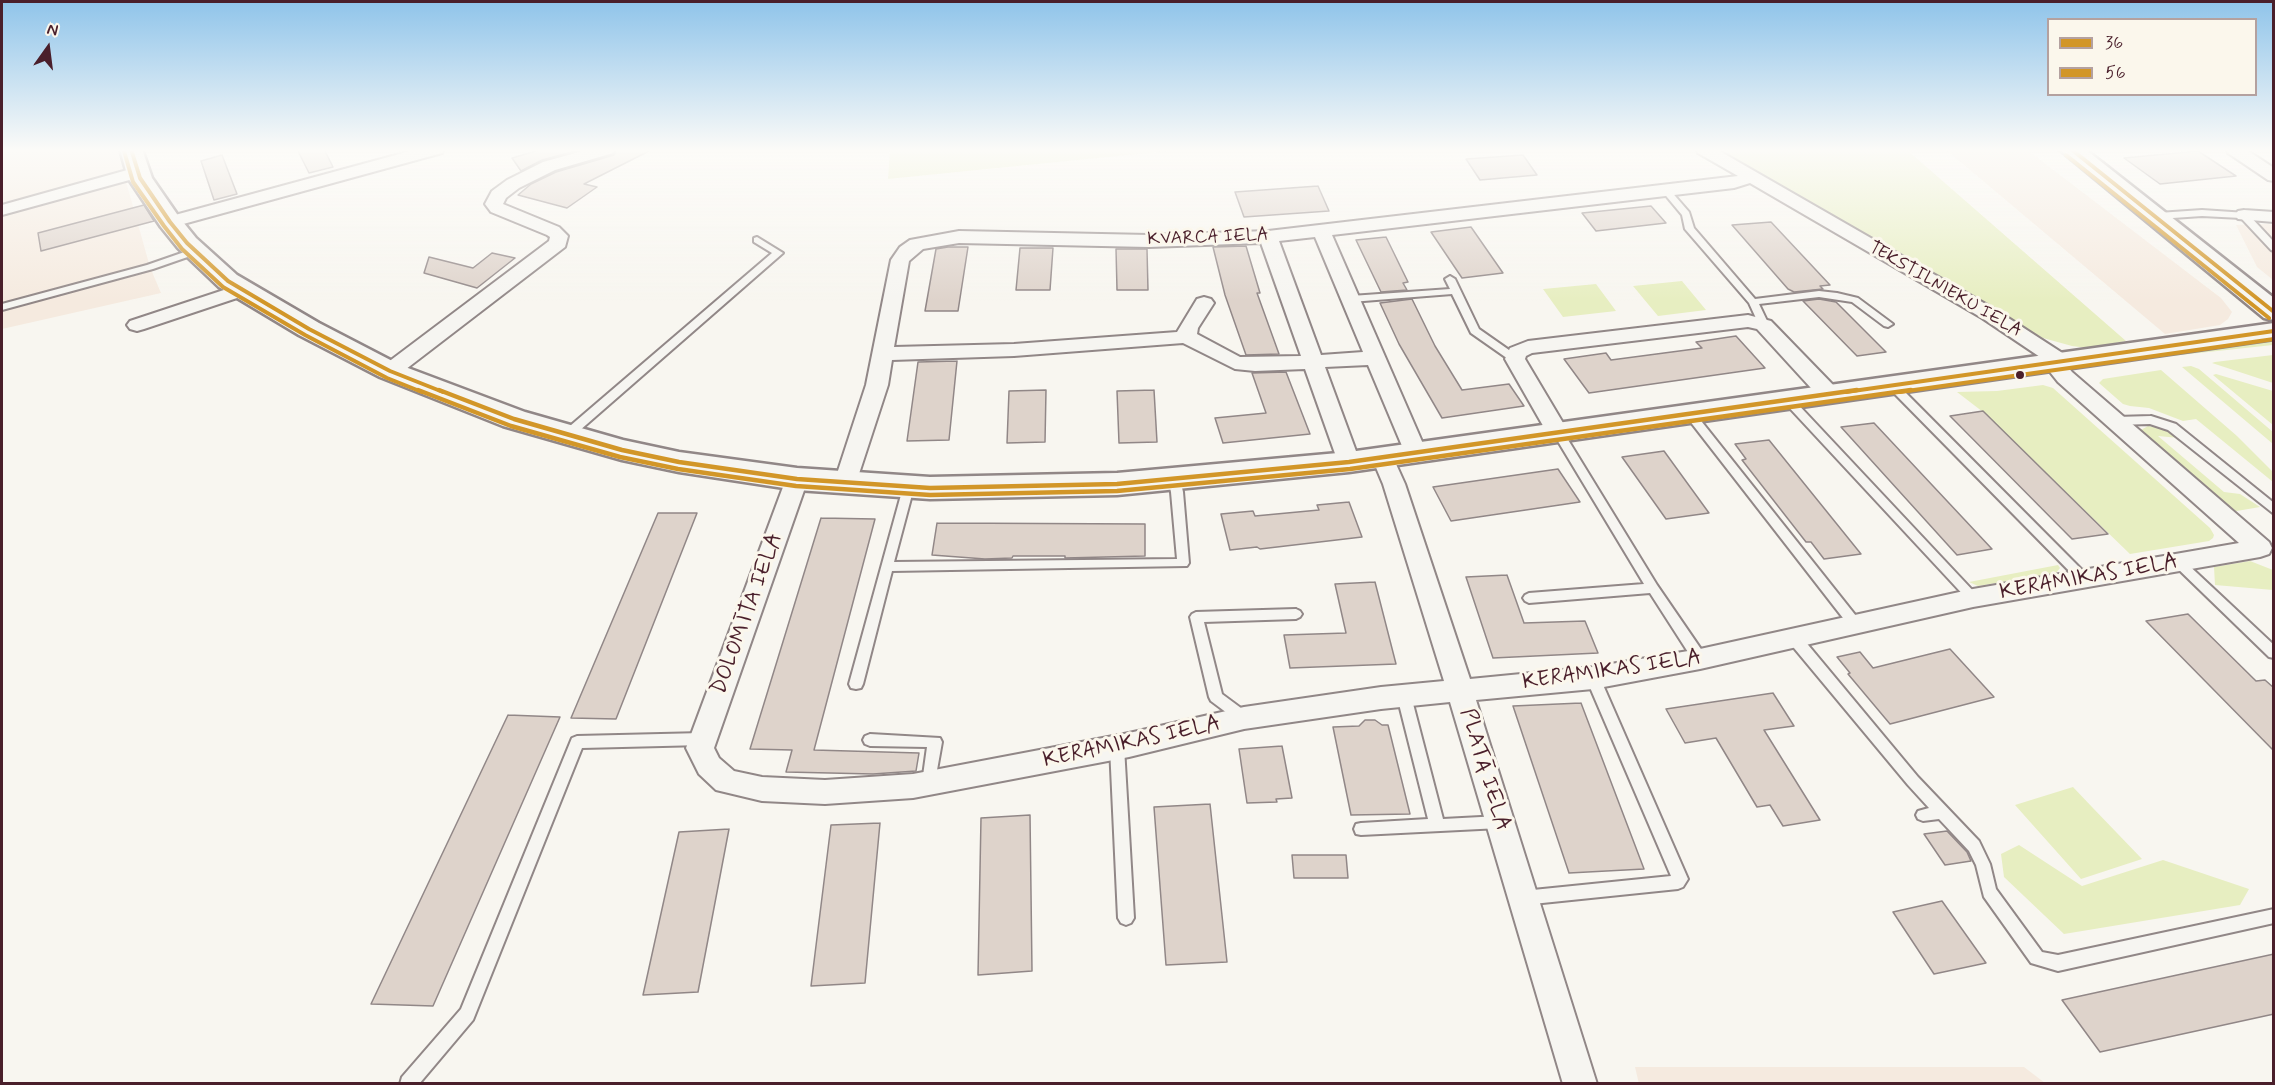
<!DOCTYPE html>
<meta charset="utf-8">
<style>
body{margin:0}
#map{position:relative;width:2275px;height:1085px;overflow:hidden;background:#f8f6f0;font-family:Mynerve,sans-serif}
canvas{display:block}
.frame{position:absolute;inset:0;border:3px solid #4a1f2b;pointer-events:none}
.legend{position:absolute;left:2047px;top:18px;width:210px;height:78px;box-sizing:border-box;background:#fbf7ec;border:2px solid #b4a19f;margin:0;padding:8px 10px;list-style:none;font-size:18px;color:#4a1f2b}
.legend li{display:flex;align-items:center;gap:12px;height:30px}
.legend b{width:30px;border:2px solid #b4a19f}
.north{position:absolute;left:18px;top:18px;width:60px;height:60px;-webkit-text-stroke:4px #fbf7ec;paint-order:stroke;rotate:14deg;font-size:16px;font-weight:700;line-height:24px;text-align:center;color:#4a1f2b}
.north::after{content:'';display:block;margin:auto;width:21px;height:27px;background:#4a1f2b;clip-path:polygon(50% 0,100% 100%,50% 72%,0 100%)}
</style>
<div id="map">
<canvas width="2275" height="1085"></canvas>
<div class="frame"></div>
<ul class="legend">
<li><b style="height:8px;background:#d29628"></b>36</li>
<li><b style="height:8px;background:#d29628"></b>56</li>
</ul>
<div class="north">N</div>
</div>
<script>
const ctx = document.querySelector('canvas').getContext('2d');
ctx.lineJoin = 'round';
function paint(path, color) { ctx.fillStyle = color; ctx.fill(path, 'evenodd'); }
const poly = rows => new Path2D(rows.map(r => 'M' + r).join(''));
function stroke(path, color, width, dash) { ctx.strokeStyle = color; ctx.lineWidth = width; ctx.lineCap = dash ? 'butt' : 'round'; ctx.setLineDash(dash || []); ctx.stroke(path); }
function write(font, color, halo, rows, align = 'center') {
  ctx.font = font + ' Mynerve,sans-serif'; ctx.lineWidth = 6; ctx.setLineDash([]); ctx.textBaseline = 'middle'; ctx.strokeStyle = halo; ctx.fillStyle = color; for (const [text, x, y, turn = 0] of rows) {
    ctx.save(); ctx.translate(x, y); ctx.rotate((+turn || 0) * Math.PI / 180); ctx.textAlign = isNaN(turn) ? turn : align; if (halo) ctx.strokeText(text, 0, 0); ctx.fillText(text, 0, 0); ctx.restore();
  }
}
const built = poly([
 [2,149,117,149,150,267,161,293,2,329],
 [1945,149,2026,149,2221,298,2232,312,2228,319,2220,325,2165,334],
 [2268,224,2273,225,2273,280,2257,267,2236,225],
 [1635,1067,2024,1067,2045,1083,1639,1084]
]);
const green = poly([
 [890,149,1187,149,888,179],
 [1711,149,1906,149,2126,341,2088,348,2072,346,2043,338],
 [1682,281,1706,310,1658,316,1633,286],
 [1596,284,1616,311,1563,317,1543,289],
 [2265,340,2273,340,2273,345,2171,356,2168,354],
 [2273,355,2273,383,2212,363,2215,362],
 [2191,366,2199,369,2273,432,2273,444,2182,367],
 [2161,370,2237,436,2273,472,2273,482,2196,419,2183,421,2149,408,2130,406,2123,404,2099,383,2103,379],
 [2216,374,2273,391,2273,425,2213,375],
 [2043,385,2053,388,2210,528,2214,535,2213,538,2209,541,2130,554,1983,412,1957,392,1997,391],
 [2062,385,2209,515,2202,512,2062,388],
 [2148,426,2161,428,2179,438,2158,436,2224,492,2240,494,2260,507,2231,512,2142,434,2141,430],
 [2250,561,2273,570,2273,590,2215,585,2214,567],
 [2058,565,2060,568,2056,573,1978,586,1969,582],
 [2073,787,2092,807,2142,859,2081,879,2015,805],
 [2019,845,2082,886,2163,860,2249,889,2240,905,2064,934,2004,877,2001,854]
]);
const building = poly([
 [297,149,324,149,333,167,309,173,297,149],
 [543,149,583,149,542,160,521,171,512,158,543,149],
 [617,149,653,149,584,184,597,187,567,208,518,195,531,184,556,172,614,155,617,149],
 [2198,151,2236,176,2160,184,2124,158,2198,151],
 [222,155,237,194,214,200,201,161,222,155],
 [1523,155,1537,175,1480,180,1466,159,1523,155],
 [1318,186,1329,211,1244,217,1235,192,1318,186],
 [144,205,154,221,41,251,38,233,144,205],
 [1651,206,1666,223,1596,231,1582,213,1651,206],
 [1771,222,1830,285,1820,286,1823,289,1794,292,1788,289,1732,225,1771,222],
 [1471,227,1503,273,1462,278,1431,232,1471,227],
 [1386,237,1408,282,1403,283,1407,290,1381,292,1356,240,1386,237],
 [1246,246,1260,293,1257,293,1279,354,1246,355,1225,295,1213,247,1246,246],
 [948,247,968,247,958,311,925,311,936,249,948,247],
 [1020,248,1053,248,1050,290,1016,290,1020,248],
 [1116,249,1147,249,1148,290,1117,290,1116,249],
 [492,253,515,258,477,288,424,273,429,257,473,268,492,253],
 [1412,299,1435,346,1462,390,1509,384,1524,406,1442,418,1399,344,1380,303,1412,299],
 [1819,299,1836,302,1886,352,1857,356,1803,301,1819,299],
 [1736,336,1765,368,1589,393,1564,359,1606,353,1611,360,1702,348,1696,342,1736,336],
 [957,361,949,440,907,441,918,362,957,361],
 [1286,372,1310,434,1223,443,1215,418,1266,413,1252,373,1286,372],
 [1046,390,1045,442,1007,443,1009,391,1046,390],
 [1154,390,1157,442,1119,443,1117,391,1154,390],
 [1983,411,2108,534,2072,539,1950,416,1983,411],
 [1874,423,1992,549,1957,555,1841,427,1874,423],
 [1769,440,1861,554,1824,559,1811,542,1806,542,1742,460,1746,459,1735,444,1769,440],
 [1664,451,1709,513,1666,519,1622,457,1664,451],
 [1558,469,1580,502,1451,521,1433,487,1558,469],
 [1349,502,1362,537,1260,549,1257,547,1230,550,1221,514,1253,511,1255,516,1319,510,1317,505,1349,502],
 [658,513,697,513,616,719,571,718,658,513],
 [821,518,875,519,814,750,919,753,916,771,873,774,786,772,792,750,750,749,821,518],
 [937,523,1145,524,1145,556,1065,558,1065,556,1013,556,1012,558,985,559,932,555,937,523],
 [1507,575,1524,623,1585,621,1598,653,1493,658,1466,577,1507,575],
 [1375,582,1396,664,1290,668,1284,635,1346,633,1335,584,1375,582],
 [2188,614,2256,681,2265,680,2274,688,2274,751,2146,621,2188,614],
 [1950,649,1994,697,1890,724,1848,674,1850,673,1837,657,1860,652,1873,668,1950,649],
 [1773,693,1794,726,1764,730,1820,820,1783,826,1770,805,1757,807,1716,738,1685,743,1666,709,1773,693],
 [1581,703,1644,869,1569,873,1513,706,1581,703],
 [508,715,560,717,433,1006,371,1004,508,715],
 [1365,720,1375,720,1382,725,1388,725,1410,814,1351,815,1333,727,1359,726,1365,720],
 [1282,746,1292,798,1276,799,1277,802,1247,803,1239,749,1282,746],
 [1210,804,1227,962,1166,965,1154,807,1210,804],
 [1030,815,1032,971,978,975,981,818,1030,815],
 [880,823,865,983,811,986,831,825,880,823],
 [729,829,698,992,643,995,679,832,729,829],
 [1947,831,1967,852,1971,861,1945,865,1924,834,1947,831],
 [1292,855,1346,855,1348,878,1294,878,1292,855],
 [1942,901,1986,963,1934,974,1893,912,1942,901],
 [2274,954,2274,1014,2100,1052,2062,1000,2274,954]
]);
const service = poly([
 [1666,188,1669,189,1689,212,1694,228,1755,299,1819,291,1837,293,1858,298,1893,324,1888,327,1884,326,1852,302,1819,297,1759,304,1769,325,1768,327,1760,327,1749,303,1685,229,1682,215,1662,191,1666,188],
 [2202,210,2247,213,2274,242,2274,251,2271,250,2241,218,2202,216,2158,219,2153,216,2158,213,2202,210],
 [757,237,783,253,571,438,563,438,561,435,563,432,772,253,754,242,754,238,757,237],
 [196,248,199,249,199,253,153,269,2,310,2,304,147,265,196,248],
 [1450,276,1455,279,1479,329,1519,357,1520,359,1519,361,1511,361,1471,333,1452,294,1351,302,1346,299,1351,296,1450,289,1445,279,1450,276],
 [1892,382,1896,383,2088,576,2090,579,2088,582,2080,582,1888,387,1887,385,1888,383,1892,382],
 [1788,397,1792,398,1977,595,1979,598,1977,601,1969,601,1784,402,1783,400,1788,397],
 [1690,410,1694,412,1860,621,1861,624,1860,627,1850,627,1686,416,1685,414,1690,410],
 [2151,416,2176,424,2274,503,2274,514,2168,430,2150,424,2116,425,2111,421,2116,417,2151,416],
 [1558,429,1562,430,1657,585,1705,655,1707,659,1705,663,1695,663,1650,593,1529,603,1525,601,1523,598,1525,595,1529,593,1644,584,1553,433,1558,429],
 [1174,475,1180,479,1183,492,1189,563,1187,566,892,571,863,684,861,688,856,689,851,688,849,684,904,484,908,483,914,487,894,562,1177,559,1171,492,1168,479,1174,475],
 [2178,558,2182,559,2274,645,2274,658,2269,657,2174,565,2172,562,2174,559,2178,558],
 [1296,609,1300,611,1302,614,1300,617,1296,619,1204,622,1222,694,1249,714,1251,718,1249,722,1244,724,1239,722,1211,701,1209,697,1190,617,1192,614,1196,612,1296,609],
 [1794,633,1799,634,1918,777,1979,841,1990,864,1996,889,2042,952,2058,955,2274,909,2274,923,2058,971,2031,963,1984,897,1976,865,1969,851,1939,819,1923,821,1918,819,1916,815,1918,811,1929,808,1908,785,1789,642,1788,638,1789,634,1794,633],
 [1593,673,1598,674,1600,678,1688,879,1683,887,1678,889,1523,905,1518,903,1515,898,1518,893,1523,891,1671,876,1586,678,1588,674,1593,673],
 [1404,691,1409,692,1411,696,1443,819,1500,816,1505,818,1507,822,1505,826,1500,828,1361,835,1356,834,1354,829,1356,824,1361,823,1428,819,1397,696,1399,692,1404,691],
 [703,733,708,735,710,739,708,743,703,745,582,748,473,1020,419,1084,400,1084,402,1077,461,1009,572,738,577,736,703,733],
 [870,734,940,738,942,742,934,787,929,789,924,787,922,783,927,747,870,746,865,744,863,740,865,736,870,734],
 [1117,741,1122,743,1124,747,1134,918,1131,923,1126,925,1121,923,1118,918,1110,747,1112,743,1117,741]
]);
const minor = poly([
 [418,149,444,149,442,153,176,226,170,227,164,226,161,222,164,218,418,149],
 [590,149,615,149,613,153,555,170,519,188,506,198,503,204,559,227,568,236,565,247,397,376,390,378,383,376,380,371,383,366,549,241,550,237,547,235,491,212,485,204,492,191,507,180,543,162,590,149],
 [1696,149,1716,149,1996,310,2067,356,2070,361,2067,366,2072,372,2269,542,2272,548,2269,554,2260,557,1973,607,1700,669,1593,689,1476,700,1597,1084,1563,1084,1450,702,1381,709,1244,729,1129,757,913,798,825,804,762,801,716,790,699,774,686,748,786,479,789,473,797,471,805,473,808,479,714,748,719,758,734,771,762,777,825,780,913,774,1129,733,1244,707,1381,687,1444,681,1383,484,1372,458,1375,453,1383,450,1391,453,1405,484,1470,679,1593,667,1700,649,1973,589,2239,543,2058,382,2042,362,2043,359,1982,318,1750,183,1734,188,1332,235,1427,453,1424,458,1416,460,1408,458,1405,453,1368,365,1325,367,1360,462,1357,467,1349,470,1341,467,1338,462,1305,369,1255,371,1235,369,1183,343,1014,356,892,360,888,385,856,483,853,489,845,491,837,489,834,483,866,385,891,260,900,247,910,240,959,231,1149,235,1268,231,1738,176,1698,153,1696,149],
 [1315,237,1363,352,1321,355,1279,241,1315,237],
 [959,243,1149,247,1261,243,1301,356,1240,357,1197,334,1198,328,1214,303,1211,299,1204,297,1197,299,1177,332,1014,344,894,347,909,261,923,249,959,243],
 [2226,149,2245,149,2274,168,2274,181,2268,180,2228,153,2226,149],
 [138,167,144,168,147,172,144,176,2,215,2,205,138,167],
 [2244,210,2274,212,2274,222,2238,219,2235,215,2238,211,2244,210],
 [242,284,249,286,252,290,249,294,144,329,137,331,130,329,127,325,130,321,242,284],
 [1748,315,1771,321,1837,389,1840,394,1837,399,1829,401,1821,399,1757,329,1748,327,1532,353,1526,356,1525,359,1569,433,1566,438,1558,440,1550,438,1505,359,1510,348,1528,341,1748,315]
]);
const secondary = poly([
 [120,149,142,149,152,178,179,217,196,238,237,275,319,323,400,365,525,412,623,440,679,452,797,468,930,477,1117,473,1349,452,2274,323,2274,339,1349,472,1117,495,930,499,797,490,679,472,622,460,503,426,380,377,299,335,219,287,178,248,161,227,128,178,120,149],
 [2059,149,2085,149,2274,298,2274,320,2264,318,2059,149]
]);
const bus1Far1 = poly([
 [131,149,140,178,170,222,187,243,228,281,309,329,390,371,443,392],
 [2071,149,2274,312],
 [1846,392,2274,331]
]);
const bus1 = poly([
 [439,390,514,419,622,450,679,462,797,479,930,488,1117,484,1349,462,1857,390]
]);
const bus2Far1 = poly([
 [124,151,133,182,164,226,182,249,223,287,305,335,387,378,422,392],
 [2066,155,2269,318],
 [1900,392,2274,339]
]);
const bus2 = poly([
 [418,390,511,426,620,457,678,469,796,486,930,495,1117,491,1350,469,1911,390]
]);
const markers = [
 [2020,375,5,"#4a1f2b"]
];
const farStreetnames = [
 ["KVARCA IELA",1208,238,-2],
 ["TEKSTILNIEKU IELA",1945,290,30]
];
const streetNames = [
 ["KERAMIKAS IELA",2089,578,-10],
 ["DOLOMĪTA IELA",748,614,-70],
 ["KERAMIKAS IELA",1612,671,-8],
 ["KERAMIKAS IELA",1132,743,-12],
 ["PLATĀ IELA",1484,770,73]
];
paint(built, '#f5eadf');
paint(green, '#e7eec1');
paint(building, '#ded3cb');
stroke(building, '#918787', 1.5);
stroke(service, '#918787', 4);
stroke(minor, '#918787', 4);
stroke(secondary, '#918787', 5);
paint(service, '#f6f5f1');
paint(minor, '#f6f5f1');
paint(secondary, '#f6f5f1');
stroke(bus1Far1, '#d29628', 4);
stroke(bus1, '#d29628', 4.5);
stroke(bus2Far1, '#d29628', 4);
stroke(bus2, '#d29628', 4.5);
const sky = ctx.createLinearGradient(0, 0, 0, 301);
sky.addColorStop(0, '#8fc4ea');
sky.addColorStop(0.5, '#fcfbf8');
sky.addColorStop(1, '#fcfbf800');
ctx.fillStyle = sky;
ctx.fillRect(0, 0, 2275, 301);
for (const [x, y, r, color] of markers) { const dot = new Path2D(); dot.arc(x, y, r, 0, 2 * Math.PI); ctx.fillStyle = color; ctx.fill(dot); stroke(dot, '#fbf7ec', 2); }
write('18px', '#4a1f2b', '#fbf7ec', farStreetnames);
write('22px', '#4a1f2b', '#fbf7ec', streetNames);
</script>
